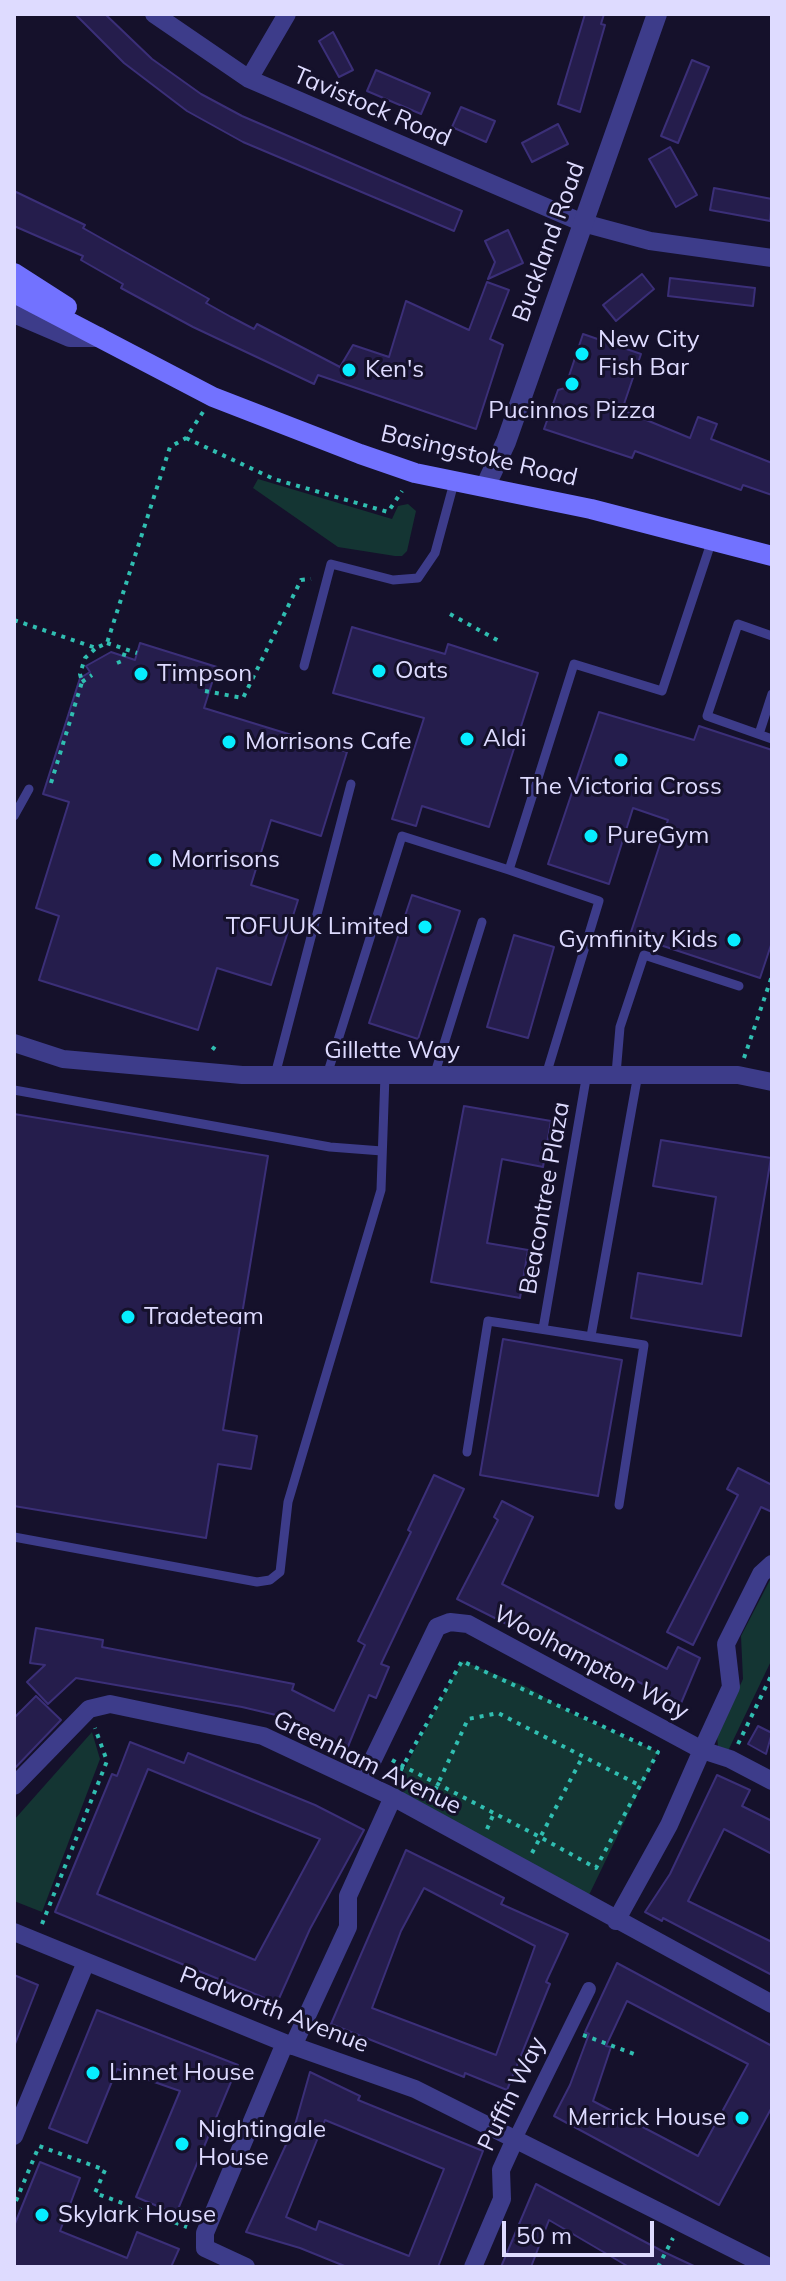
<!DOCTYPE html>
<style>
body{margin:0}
#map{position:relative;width:786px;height:2281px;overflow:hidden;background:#15112b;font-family:Mulish,sans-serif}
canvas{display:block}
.frame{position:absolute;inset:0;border:16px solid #dedbff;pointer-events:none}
.scale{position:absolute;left:502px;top:2221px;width:152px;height:36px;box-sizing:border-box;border:4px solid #dedbff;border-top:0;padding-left:10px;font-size:24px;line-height:28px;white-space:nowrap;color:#dedbff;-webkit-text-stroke:6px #15112b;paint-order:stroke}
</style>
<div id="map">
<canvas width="786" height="2281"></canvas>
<div class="frame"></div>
<div class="scale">50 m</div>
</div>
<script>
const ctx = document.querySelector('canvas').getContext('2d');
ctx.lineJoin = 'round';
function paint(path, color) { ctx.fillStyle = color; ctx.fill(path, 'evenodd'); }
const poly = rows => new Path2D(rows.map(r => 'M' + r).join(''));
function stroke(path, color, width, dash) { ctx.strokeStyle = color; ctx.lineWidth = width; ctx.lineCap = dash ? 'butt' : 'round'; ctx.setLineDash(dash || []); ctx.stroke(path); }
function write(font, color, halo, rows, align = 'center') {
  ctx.font = font + ' Mulish,sans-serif'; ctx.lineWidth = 6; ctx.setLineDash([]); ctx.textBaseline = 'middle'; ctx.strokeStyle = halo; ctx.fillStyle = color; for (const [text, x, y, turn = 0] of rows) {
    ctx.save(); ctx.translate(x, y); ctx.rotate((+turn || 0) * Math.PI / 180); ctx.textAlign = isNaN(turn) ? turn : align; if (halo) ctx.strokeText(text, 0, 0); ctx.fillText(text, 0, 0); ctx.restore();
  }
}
const green = poly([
 [258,479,392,519,398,506,408,504,416,511,407,551,402,556,395,556,338,547,253,488],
 [772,1576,772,1659,728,1751,718,1746,717,1736,743,1679,741,1636],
 [462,1661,527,1687,575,1715,658,1752,589,1895,394,1788],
 [92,1732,100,1759,42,1912,14,1901,14,1820]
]);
const building = poly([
 [75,14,105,14,152,59,201,94,242,116,462,211,454,231,243,142,187,111,124,63,75,14],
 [585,14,604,14,601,24,605,25,580,112,558,104,585,14],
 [333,32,353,70,339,77,319,41,333,32],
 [692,60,709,67,678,143,661,136,692,60],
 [376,70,430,93,421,114,367,91,376,70],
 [461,107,495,121,486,142,452,127,461,107],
 [558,124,568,144,532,162,522,143,558,124],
 [670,147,697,195,676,207,649,159,670,147],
 [714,188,772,199,770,221,710,210,714,188],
 [14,191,85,225,83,228,209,299,206,303,231,317,254,329,257,324,340,367,353,345,389,357,406,301,469,330,487,282,509,290,490,339,503,345,476,429,318,375,314,384,193,327,121,288,123,284,81,260,83,256,14,226,14,191],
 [508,230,523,263,488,279,495,262,485,241,508,230],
 [642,274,654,289,616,321,603,305,642,274],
 [670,278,755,288,753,306,668,296,670,278],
 [583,334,641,354,622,410,690,438,698,417,717,424,711,439,772,463,772,495,743,485,741,490,635,451,632,458,544,429,558,390,565,388,583,334],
 [352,627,445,654,448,644,538,673,489,827,422,806,416,826,392,819,424,718,333,693,352,627],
 [140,643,217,667,204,708,347,752,321,836,271,820,251,885,298,900,271,985,217,968,198,1030,39,980,59,916,36,908,69,802,43,794,80,678,90,672,86,666,111,652,135,660,140,643],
 [599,712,694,740,699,726,772,750,772,942,760,978,630,935,668,820,633,808,609,884,548,864,599,712],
 [412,895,460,911,418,1039,369,1023,412,895],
 [514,935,554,947,528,1038,487,1027,514,935],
 [464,1106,551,1121,543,1167,502,1159,487,1243,528,1250,520,1298,431,1282,464,1106],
 [14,1114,268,1156,223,1430,257,1436,251,1469,218,1464,206,1538,14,1506,14,1114],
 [661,1140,771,1158,741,1336,631,1318,638,1273,702,1284,716,1197,653,1186,661,1140],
 [503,1339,622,1360,598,1496,480,1475,503,1339],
 [738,1468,772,1485,772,1512,761,1507,693,1645,667,1632,738,1495,727,1489,738,1468],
 [434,1475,464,1489,381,1664,389,1667,376,1698,369,1695,347,1749,276,1715,242,1707,76,1678,48,1704,27,1682,45,1665,30,1663,36,1628,103,1640,102,1647,294,1684,292,1690,334,1711,365,1645,358,1641,411,1532,408,1530,434,1475],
 [502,1501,533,1517,502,1584,667,1669,678,1647,700,1658,679,1708,658,1697,660,1693,627,1676,624,1683,457,1599,498,1520,494,1517,502,1501],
 [36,1696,61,1720,14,1769,14,1718,36,1696],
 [758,1726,772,1733,766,1754,748,1744,758,1726],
 [130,1742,184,1763,188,1753,315,1805,364,1830,310,1929,277,2003,55,1912,112,1774,117,1776,130,1742],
 [148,1769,320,1839,255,1960,97,1894,148,1769],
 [717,1775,750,1790,742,1806,772,1821,772,1854,724,1829,688,1901,772,1942,772,1975,663,1918,662,1921,645,1912,670,1874,717,1775],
 [406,1850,504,1898,501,1904,568,1934,546,1982,550,1984,507,2090,465,2073,464,2077,331,2024,406,1850],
 [424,1888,535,1946,496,2055,372,2008,401,1931,424,1888],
 [617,1963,772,2046,772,2107,719,2205,554,2116,570,2085,589,2034,585,2032,617,1963],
 [627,2001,748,2064,698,2156,593,2101,611,2047,606,2046,627,2001],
 [14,1975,38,1985,15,2044,14,2043,14,1975],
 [97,2010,238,2065,176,2214,136,2197,180,2091,117,2069,87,2143,49,2128,97,2010],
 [310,2072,360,2096,358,2100,483,2151,438,2267,347,2267,300,2248,246,2232,295,2125,310,2072],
 [325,2120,444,2169,409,2256,319,2221,316,2230,286,2217,325,2120],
 [40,2162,80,2178,60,2231,127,2258,137,2232,179,2249,171,2267,14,2267,14,2226,40,2162],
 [536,2184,664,2252,696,2267,629,2267,549,2220,531,2267,501,2267,536,2184]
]);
const path = poly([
 [186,438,274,479,388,512,402,491],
 [450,614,499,641],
 [14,620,96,648,107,643,170,447,186,438,203,412],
 [107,643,137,653],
 [117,663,122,661,126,649],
 [82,682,92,675],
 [205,691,243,698,301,580,311,579],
 [51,783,82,682,80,674,85,658,96,648],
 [212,1047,220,1053],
 [744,1058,772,976],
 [738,1744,772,1674],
 [392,1760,403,1766,540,1837,596,1868,658,1752,462,1661,403,1766,396,1780],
 [431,1799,468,1719,498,1713,639,1785],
 [487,1829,494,1813],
 [532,1853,583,1756],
 [42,1924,107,1761,95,1728],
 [583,2035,637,2055],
 [16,2201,39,2146,105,2170,95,2193,187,2227],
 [658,2267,673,2238]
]);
const service = poly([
 [772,636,738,624,707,716,772,739],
 [304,666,331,564,393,580,418,578,435,553,455,479],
 [759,734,772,694],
 [14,816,29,789],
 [616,1074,620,1027,644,955,739,986],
 [275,1075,351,784],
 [327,1075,402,836,509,870],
 [546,1075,599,901,509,870,574,664,662,691,712,540],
 [434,1076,482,922],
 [14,1090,330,1147,382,1151],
 [543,1329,587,1073],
 [591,1336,638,1074],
 [467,1452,488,1321,644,1345,619,1505],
 [14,1537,257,1582,270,1580,280,1572,288,1502,381,1190,385,1075]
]);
const pedestrian = poly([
 [516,2137,589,1989]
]);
const minor = poly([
 [154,14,249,79,583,223,650,241,772,258],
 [249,79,287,14],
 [14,1043,63,1059,242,1075,738,1075,772,1082],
 [362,1782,437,1627,450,1622,468,1624,702,1750,731,1687,726,1644,761,1574,772,1564],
 [14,1786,89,1709,110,1704,263,1736,393,1797,772,2004],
 [616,1921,669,1825,702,1750,730,1759,772,1781],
 [14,1932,285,2043,415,2089,769,2267],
 [293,2046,348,1927,348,1896,393,1797],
 [14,2136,86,1962],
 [246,2267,205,2248,205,2233,285,2043],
 [473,2267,502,2199,501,2170,516,2137]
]);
const tertiary = poly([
 [14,313,70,337,99,337],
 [486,485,506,442,657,14]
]);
const secondary = poly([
 [14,273,67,307],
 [14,293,213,397,360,454,415,473,591,509,772,556]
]);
const markers = [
 [582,354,8,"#07edff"],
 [349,370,8,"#07edff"],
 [572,384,8,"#07edff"],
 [379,671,8,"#07edff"],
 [141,674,8,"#07edff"],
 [467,739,8,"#07edff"],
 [229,742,8,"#07edff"],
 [621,760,8,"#07edff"],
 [591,836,8,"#07edff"],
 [155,860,8,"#07edff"],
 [425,927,8,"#07edff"],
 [734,940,8,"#07edff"],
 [128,1317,8,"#07edff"],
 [93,2073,8,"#07edff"],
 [742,2118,8,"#07edff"],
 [182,2144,8,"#07edff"],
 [42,2215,8,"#07edff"]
];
const streetNames = [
 ["Tavistock Road",372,107,23],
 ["Buckland Road",549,242,-70],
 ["Basingstoke Road",479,456,13],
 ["Gillette Way",392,1051],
 ["Beacontree Plaza",545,1198,-80],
 ["Woolhampton Way",591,1663,28],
 ["Greenham Avenue",367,1763,26],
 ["Padworth Avenue",274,2010,21],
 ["Puffin Way",512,2094,-64]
];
const poiNames = [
 ["New City",598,340],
 ["Fish Bar",598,368],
 ["Ken's",365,370],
 ["Pucinnos Pizza",572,411,"center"],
 ["Oats",395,671],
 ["Timpson",157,674],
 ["Aldi",483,739],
 ["Morrisons Cafe",245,742],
 ["The Victoria Cross",621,787,"center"],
 ["PureGym",607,836],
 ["Morrisons",171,860],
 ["TOFUUK Limited",409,927,"right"],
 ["Gymfinity Kids",718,940,"right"],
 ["Tradeteam",144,1317],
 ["Linnet House",109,2073],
 ["Merrick House",726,2118,"right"],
 ["Nightingale",198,2130],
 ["House",198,2158],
 ["Skylark House",58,2215]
];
paint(green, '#143533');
paint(building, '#251d4c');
stroke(building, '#3b2f78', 2);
stroke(path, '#30beb1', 4, [4, 6]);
stroke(service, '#3d3c8a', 9);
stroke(pedestrian, '#3d3c8a', 14);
stroke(minor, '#3d3c8a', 18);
stroke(tertiary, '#3d3c8a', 20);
stroke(secondary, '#7272ff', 20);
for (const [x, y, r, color] of markers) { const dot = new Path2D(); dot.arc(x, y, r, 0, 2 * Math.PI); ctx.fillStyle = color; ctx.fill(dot); stroke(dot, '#15112b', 3); }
write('24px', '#dedbff', '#15112b', streetNames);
write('24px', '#dedbff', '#15112b', poiNames, 'left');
</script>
